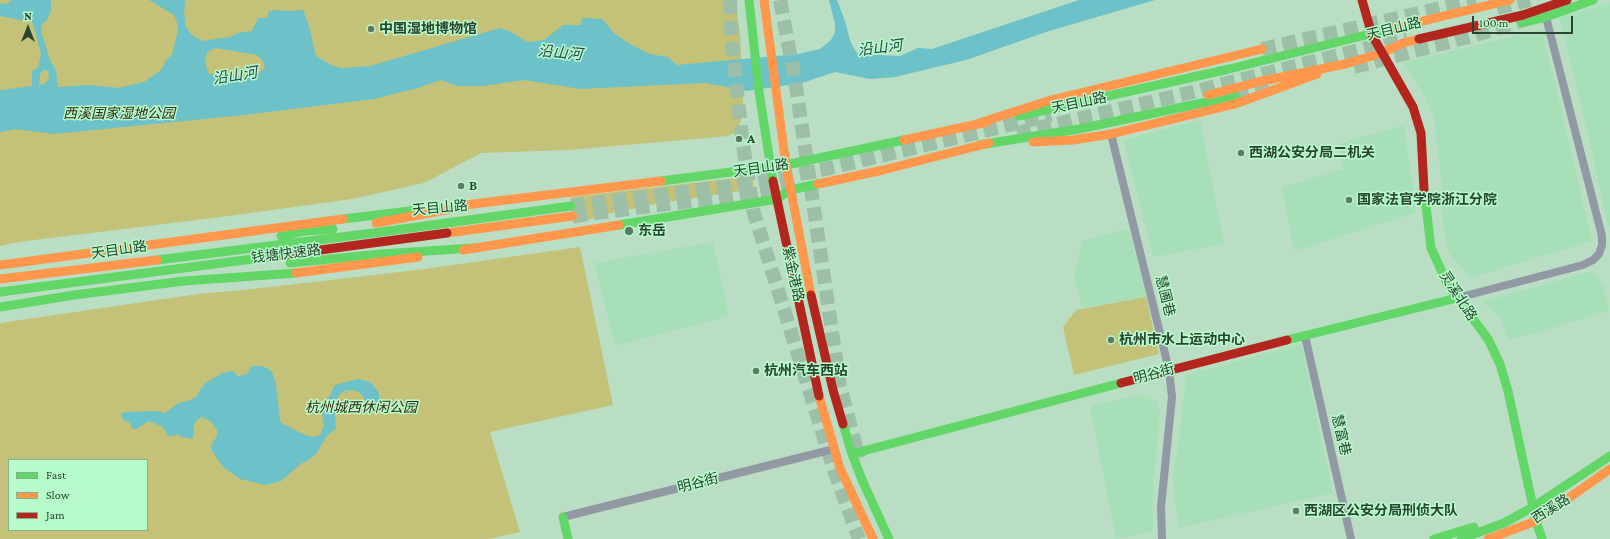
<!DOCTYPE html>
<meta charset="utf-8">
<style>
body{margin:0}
#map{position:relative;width:1610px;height:539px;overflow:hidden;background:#badec4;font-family:"Crimson Pro",serif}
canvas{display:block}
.legend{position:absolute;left:8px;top:459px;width:140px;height:72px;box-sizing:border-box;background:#b8fbcb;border:1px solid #7fb28d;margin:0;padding:5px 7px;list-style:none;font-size:12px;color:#294431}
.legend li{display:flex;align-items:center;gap:8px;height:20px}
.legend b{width:20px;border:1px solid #7fb28d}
.north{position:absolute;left:8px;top:8px;width:40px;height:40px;-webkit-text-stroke:3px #b8fbcb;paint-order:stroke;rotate:0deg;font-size:11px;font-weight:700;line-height:16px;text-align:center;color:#294431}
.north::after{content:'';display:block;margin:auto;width:14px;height:18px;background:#294431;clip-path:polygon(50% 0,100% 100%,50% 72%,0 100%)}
.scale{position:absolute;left:1472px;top:16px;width:101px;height:18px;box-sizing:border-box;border:2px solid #294431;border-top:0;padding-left:5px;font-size:12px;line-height:14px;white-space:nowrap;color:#294431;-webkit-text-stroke:3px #b8fbcb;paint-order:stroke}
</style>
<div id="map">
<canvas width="1610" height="539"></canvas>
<ul class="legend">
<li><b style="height:5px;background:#63d668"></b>Fast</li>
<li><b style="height:5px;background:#ff974d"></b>Slow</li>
<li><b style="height:5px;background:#b3261e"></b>Jam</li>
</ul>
<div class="north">N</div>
<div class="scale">100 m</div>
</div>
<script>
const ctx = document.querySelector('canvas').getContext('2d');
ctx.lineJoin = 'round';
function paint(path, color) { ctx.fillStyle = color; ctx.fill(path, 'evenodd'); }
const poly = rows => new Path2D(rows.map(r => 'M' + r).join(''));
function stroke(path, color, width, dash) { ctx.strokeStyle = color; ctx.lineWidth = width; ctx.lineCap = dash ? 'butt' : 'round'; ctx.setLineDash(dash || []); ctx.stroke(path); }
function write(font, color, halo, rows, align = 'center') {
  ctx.font = font + ' "Crimson Pro","Noto Sans SC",serif'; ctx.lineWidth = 3; ctx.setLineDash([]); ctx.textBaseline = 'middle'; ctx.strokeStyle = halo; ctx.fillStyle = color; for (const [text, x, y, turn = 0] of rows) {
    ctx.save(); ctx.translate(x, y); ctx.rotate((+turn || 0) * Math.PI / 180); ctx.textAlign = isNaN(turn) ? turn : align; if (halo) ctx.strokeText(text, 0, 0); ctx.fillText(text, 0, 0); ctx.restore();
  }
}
const built = poly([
 [1610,3,1610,129,1602,131,1610,130,1610,225,1608,226,1588,134,1559,17],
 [1542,29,1592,241,1470,278,1448,252,1442,216,1441,179,1434,118,1423,94,1404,63],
 [1200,120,1224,244,1154,257,1123,140],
 [1404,125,1416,213,1294,251,1282,187,1343,169,1339,144],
 [1129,228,1146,297,1083,308,1074,278,1082,241],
 [713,242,729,316,615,346,594,263],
 [1592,271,1603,284,1609,311,1525,336,1508,339,1500,317,1482,302],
 [1301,344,1333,493,1178,528,1173,480,1181,424,1186,375],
 [1138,395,1148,397,1156,401,1160,411,1152,506,1153,531,1116,539,1090,406]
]);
const green = poly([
 [0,0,735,0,740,33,743,103,741,120,737,132,728,136,569,150,481,153,424,183,352,199,221,217,18,242,0,246],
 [744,177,750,177,753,180,753,189,655,204,607,214,575,224,571,197],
 [580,247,613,405,490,432,520,532,488,539,0,539,0,323,198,294,253,289,425,269],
 [9,460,147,460,147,530,9,530],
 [1146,297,1159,354,1074,375,1063,327,1076,310]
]);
const water = poly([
 [12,0,51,0,51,11,47,20,42,24,41,31,50,60,56,71,58,87,90,85,118,88,144,82,161,70,167,59,172,55,178,30,177,23,174,15,149,0,184,0,186,1,184,10,186,27,192,35,202,41,230,37,238,33,252,31,258,18,267,18,269,11,276,10,289,11,303,10,309,26,316,56,333,66,342,68,370,66,500,28,509,31,528,42,544,40,563,25,581,25,582,18,602,19,614,33,628,43,649,54,668,57,677,65,798,54,820,49,831,40,835,32,835,24,829,0,837,0,845,21,850,40,853,47,858,54,900,56,918,48,932,49,1079,0,1155,0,1049,31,966,60,895,77,870,79,835,72,802,83,747,91,705,83,580,89,524,80,484,86,457,86,441,80,418,88,374,99,244,115,54,134,15,129,0,132,0,90,32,86,32,71,38,68,41,54,33,24,29,20,20,20,0,16,0,3,6,4],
 [215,48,257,55,263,61,265,68,254,77,209,74,205,63,207,52],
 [44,70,48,71,49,79,44,84,39,85,40,74],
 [255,366,262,366,269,369,272,372,276,384,280,420,283,424,305,435,315,437,320,435,324,426,321,408,331,394,334,386,338,384,358,379,370,382,378,391,381,404,378,406,376,411,370,413,363,396,359,392,352,390,344,391,339,395,334,404,336,428,326,437,316,454,307,461,302,463,281,481,265,485,240,479,223,467,212,451,211,445,217,436,217,430,210,421,201,417,197,420,194,425,193,438,190,439,187,437,182,438,179,435,168,436,163,427,149,421,136,429,132,429,130,423,122,419,121,414,125,412,156,411,165,413,178,403,187,401,196,397,204,384,222,373,233,371,238,376,243,375,248,373,250,367]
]);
const highwayTunnel = poly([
 [730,0,732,43,742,138,753,210,835,473,859,539],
 [780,0,795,80,840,386,859,458],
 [1497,8,1530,0],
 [1262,49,1476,0],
 [1354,67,1479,34,1526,19],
 [1235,96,1269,88],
 [1017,133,1180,95,1407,38],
 [571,206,731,186,830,168,1051,115],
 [573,216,740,195,802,184]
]);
const street = poly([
 [1111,134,1169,370,1172,397,1161,507,1162,539],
 [1457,298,1583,265,1593,260,1599,254,1602,245,1602,236,1546,17],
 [1305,336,1351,539],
 [563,517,834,449]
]);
const fast = poly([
 [749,0,759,92,773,181],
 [1522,23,1546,17,1593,0],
 [1019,116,1229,69,1394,28],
 [979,145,1079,129,1235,96],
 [661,181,786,165,904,140],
 [1424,189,1431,248,1448,285,1488,339,1500,364,1508,391,1536,521,1542,539],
 [343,219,418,210],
 [619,225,777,199,790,190,818,184],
 [281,236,304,231,333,229],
 [157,260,381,232,571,206],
 [290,263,381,254,473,248],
 [0,292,268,257],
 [0,307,74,295,184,281,296,273],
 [1287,340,1457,298],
 [843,424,852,454,863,482,889,539],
 [852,454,1121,383],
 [563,517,568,539],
 [1434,539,1474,527],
 [1461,539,1504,523,1533,507,1610,456]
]);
const slow = poly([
 [764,0,786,165,811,295],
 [1394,28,1510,0],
 [1208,95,1258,82,1345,64,1382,53,1403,43,1419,39],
 [979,123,1051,100,1262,49],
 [904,140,987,122],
 [1033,142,1073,140,1111,134,1235,104,1317,74],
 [818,184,883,170,989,143],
 [457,206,661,181],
 [376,223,466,206],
 [447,233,573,216],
 [463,250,619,225],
 [0,265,343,219],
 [296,273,418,257],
 [0,279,157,260],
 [819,396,840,468,873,539],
 [1488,539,1536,521,1610,469]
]);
const jam = poly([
 [1362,0,1372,35,1413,107,1421,133,1424,189],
 [1419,39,1523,15,1567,0],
 [773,181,819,396],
 [268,257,447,233],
 [811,295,833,390,843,424],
 [1121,383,1287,340]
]);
const markers = [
 [371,29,4,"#5c7a64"],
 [739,139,4,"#5c7a64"],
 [1241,153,4,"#5c7a64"],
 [461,186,4,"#5c7a64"],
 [1349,200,4,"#5c7a64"],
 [629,231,5,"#5c7a64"],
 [1111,340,4,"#5c7a64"],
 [756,371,4,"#5c7a64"],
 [1296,511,4,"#5c7a64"]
];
const poiNames = [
 ["中国湿地博物馆",379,29],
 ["A",747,139],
 ["西湖公安分局二机关",1249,153],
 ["B",469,186],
 ["国家法官学院浙江分院",1357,200],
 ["东岳",638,231],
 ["杭州市水上运动中心",1119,340],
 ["杭州汽车西站",764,371],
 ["西湖区公安分局刑侦大队",1304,511]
];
const streetNames = [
 ["天目山路",1394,29,-14],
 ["天目山路",1079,103,-12],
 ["天目山路",761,168,-8],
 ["天目山路",440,208,-5],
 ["天目山路",119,250,-8],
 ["钱塘快速路",286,254,-7],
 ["紫金港路",793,274,78],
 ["慧圃巷",1165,296,76],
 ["灵溪北路",1458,296,57],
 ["明谷街",1154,374,-15],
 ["慧富巷",1341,435,77],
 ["明谷街",698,483,-14],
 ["西溪路",1551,509,-32]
];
const parkNames = [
 ["西溪国家湿地公园",119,114],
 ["杭州城西休闲公园",361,408]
];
const waterNames = [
 ["沿山河",880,48,-7],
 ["沿山河",560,53,5],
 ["沿山河",235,76,-9]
];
paint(built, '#a7e0b8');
paint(green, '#c4c278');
paint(water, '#6dc1c8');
stroke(highwayTunnel, '#9dbfa7', 14, [14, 7]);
stroke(street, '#9099a4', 8);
stroke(fast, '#63d668', 9);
stroke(slow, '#ff974d', 9);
stroke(jam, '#b3261e', 9);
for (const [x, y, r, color] of markers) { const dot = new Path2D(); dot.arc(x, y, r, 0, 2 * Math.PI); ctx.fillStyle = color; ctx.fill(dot); stroke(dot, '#b8fbcb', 1.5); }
write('bold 14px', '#294431', '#b8fbcb', poiNames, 'left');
write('14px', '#294431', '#b8fbcb', streetNames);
write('italic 14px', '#332c15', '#b8fbcb', parkNames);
write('italic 15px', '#28474e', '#b8fbcb', waterNames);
</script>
